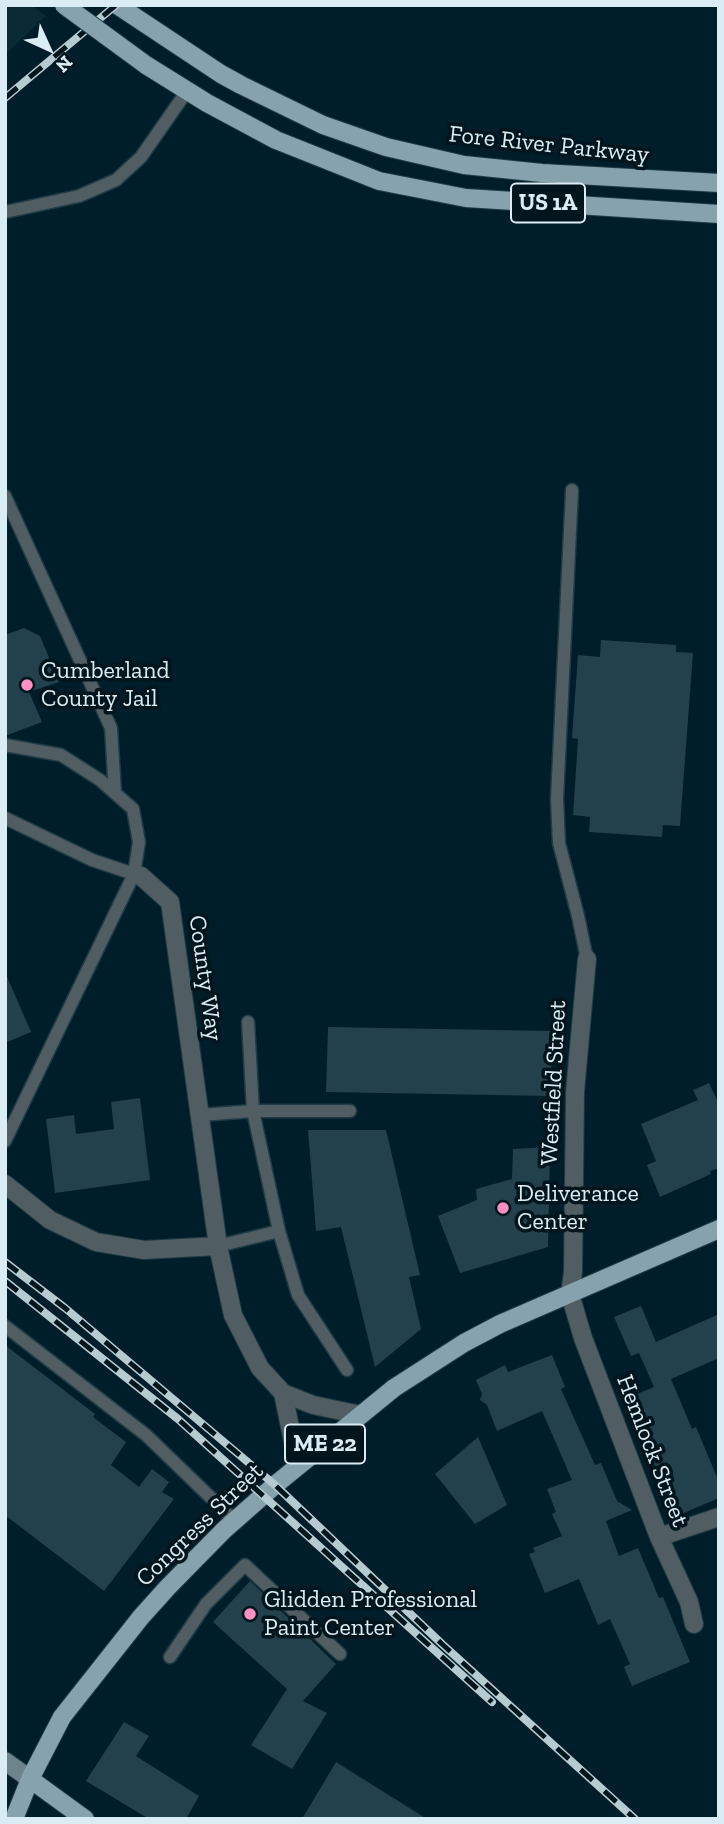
<!DOCTYPE html>
<style>
body{margin:0}
#map{position:relative;width:724px;height:1824px;overflow:hidden;background:#001e29;font-family:"Zilla Slab",serif}
canvas{display:block}
.frame{position:absolute;inset:0;border:7px solid #dbedf4;pointer-events:none}
.north{position:absolute;left:14px;top:14px;width:70px;height:70px;-webkit-text-stroke:5px #00151c;paint-order:stroke;rotate:135deg;font-size:19px;font-weight:700;line-height:28px;text-align:center;color:#dbedf4}
.north::after{content:'';display:block;margin:auto;width:24px;height:32px;background:#dbedf4;clip-path:polygon(50% 0,100% 100%,50% 72%,0 100%)}
</style>
<div id="map">
<canvas width="724" height="1824"></canvas>
<div class="frame"></div>
<div class="north">N</div>
</div>
<script>
const ctx = document.querySelector('canvas').getContext('2d');
ctx.lineJoin = 'round';
function paint(path, color) { ctx.fillStyle = color; ctx.fill(path, 'evenodd'); }
const poly = rows => new Path2D(rows.map(r => 'M' + r).join(''));
function stroke(path, color, width, dash) { ctx.strokeStyle = color; ctx.lineWidth = width; ctx.lineCap = dash ? 'butt' : 'round'; ctx.setLineDash(dash || []); ctx.stroke(path); }
function write(font, color, halo, rows, align = 'center') {
  ctx.font = font + ' "Zilla Slab",serif'; ctx.lineWidth = 7; ctx.setLineDash([]); ctx.textBaseline = 'middle'; ctx.strokeStyle = halo; ctx.fillStyle = color; for (const [text, x, y, turn = 0] of rows) {
    ctx.save(); ctx.translate(x, y); ctx.rotate((+turn || 0) * Math.PI / 180); ctx.textAlign = isNaN(turn) ? turn : align; if (halo) ctx.strokeText(text, 0, 0); ctx.fillText(text, 0, 0); ctx.restore();
  }
}
const built = poly([
 [5,5,31,5,46,16,5,55]
]);
const building = poly([
 [24,628,40,636,59,682,29,692,42,722,5,736,5,635],
 [601,640,676,645,676,652,693,653,680,826,663,825,662,837,589,832,590,817,573,815,578,739,572,738,578,655,600,657],
 [5,972,31,1032,5,1043],
 [328,1027,552,1031,551,1096,326,1092],
 [709,1083,719,1104,719,1168,710,1171,711,1174,660,1197,647,1165,656,1161,641,1124,698,1100,693,1090],
 [140,1098,150,1180,55,1193,46,1119,74,1115,76,1134,114,1129,111,1102],
 [308,1130,386,1130,420,1275,409,1277,421,1329,375,1367,341,1227,316,1231],
 [550,1147,548,1247,460,1273,438,1216,477,1200,476,1189,512,1179,513,1149],
 [641,1306,656,1342,719,1314,719,1358,671,1379,692,1429,696,1427,719,1482,719,1498,679,1515,660,1469,654,1472,625,1399,654,1387,639,1353,631,1356,614,1317],
 [5,1345,95,1414,93,1417,126,1442,111,1465,139,1487,152,1469,169,1482,162,1492,174,1499,104,1591,5,1515],
 [552,1355,565,1387,561,1389,595,1465,601,1463,617,1501,632,1510,606,1521,619,1556,638,1548,659,1598,663,1597,690,1662,632,1686,624,1667,630,1664,610,1619,598,1625,579,1579,545,1593,529,1554,535,1552,533,1548,562,1536,552,1514,556,1512,547,1489,572,1480,542,1411,497,1431,487,1405,480,1400,482,1394,476,1380,505,1365,508,1372],
 [478,1437,507,1505,475,1524,435,1474],
 [250,1581,336,1664,303,1701,327,1713,292,1769,251,1745,287,1689,213,1622],
 [124,1722,149,1736,136,1756,199,1796,186,1819,149,1819,86,1781],
 [336,1762,427,1819,302,1819]
]);
const lane = poly([
 [5,212,79,196,116,180,141,157,187,91],
 [572,490,557,799,559,843,578,916,587,959],
 [5,496,111,728,115,793],
 [5,745,61,755,100,780,133,809,139,842,134,874,5,1141],
 [5,818,92,860,134,874],
 [200,1115,253,1111,248,1022],
 [218,1246,279,1231],
 [5,1326,146,1435,235,1521],
 [347,1370,298,1295,279,1231,253,1111,350,1111],
 [170,1657,206,1604,245,1565,340,1654]
]);
const street = poly([
 [134,874,141,876,170,902,218,1246,233,1315,260,1368,283,1393,313,1405,361,1415],
 [587,959,575,1092,573,1272,570,1294,583,1338,659,1537,689,1602,694,1624],
 [5,1184,50,1220,96,1242,144,1250,218,1246],
 [283,1393,298,1466],
 [659,1537,719,1517]
]);
const secondary = poly([
 [5,1761,30,1779]
]);
const primary = poly([
 [117,5,221,74,241,85,323,125,386,147,464,165,542,173,719,183],
 [146,65,207,103,276,140,379,181,466,198,719,214],
 [30,1779,85,1819],
 [14,1819,30,1779,62,1717,141,1617,168,1587,224,1530,275,1485,394,1388,464,1343,500,1324,719,1229]
]);
const rail = poly([
 [5,98,116,5],
 [5,1262,65,1308,275,1485,442,1644,635,1819],
 [5,1281,178,1419,492,1702]
]);
const primaryBridge = poly([
 [64,5,146,65]
]);
const markers = [
 [27,685,7,"#fc8fc3"],
 [503,1208,7,"#fc8fc3"],
 [250,1614,7,"#fc8fc3"]
];
const shields = [
 [548,203,74],
 [325,1444,80]
];
const shieldNames = [
 ["US 1A",548,203],
 ["ME 22",325,1444]
];
const streetNames = [
 ["Fore River Parkway",549,145,6],
 ["County Way",205,978,82],
 ["Westfield Street",554,1083,-87],
 ["Hemlock Street",652,1451,69],
 ["Congress Street",200,1525,-44]
];
const poiNames = [
 ["Cumberland",41,671],
 ["County Jail",41,699],
 ["Deliverance",517,1194],
 ["Center",517,1222],
 ["Glidden Professional",264,1600],
 ["Paint Center",264,1628]
];
paint(built, '#092933');
paint(building, '#22414c');
stroke(lane, '#1f3b45', 15);
stroke(street, '#1f3b45', 20);
stroke(secondary, '#1f3b45', 20);
stroke(primary, '#1f3b45', 20);
stroke(lane, '#505d63', 12);
stroke(street, '#505d63', 18);
stroke(secondary, '#6e848c', 18);
stroke(primary, '#86a2ad', 18);
stroke(rail, '#b6cad1', 8);
stroke(rail, '#00151c', 5, [16]);
stroke(primaryBridge, '#1f3b45', 20, []);
stroke(primaryBridge, '#86a2ad', 18);
for (const [x, y, r, color] of markers) { const dot = new Path2D(); dot.arc(x, y, r, 0, 2 * Math.PI); ctx.fillStyle = color; ctx.fill(dot); stroke(dot, '#00151c', 2.5); }
for (const [x, y, w] of shields) { const box = new Path2D(); box.roundRect(x - w / 2, y - 19.5, w, 39, 5); ctx.fillStyle = '#00151c'; ctx.fill(box); stroke(box, '#dbedf4', 2); }
write('bold 23px', '#dbedf4', null, shieldNames);
write('24px', '#dbedf4', '#00151c', streetNames);
write('24px', '#dbedf4', '#00151c', poiNames, 'left');
</script>
